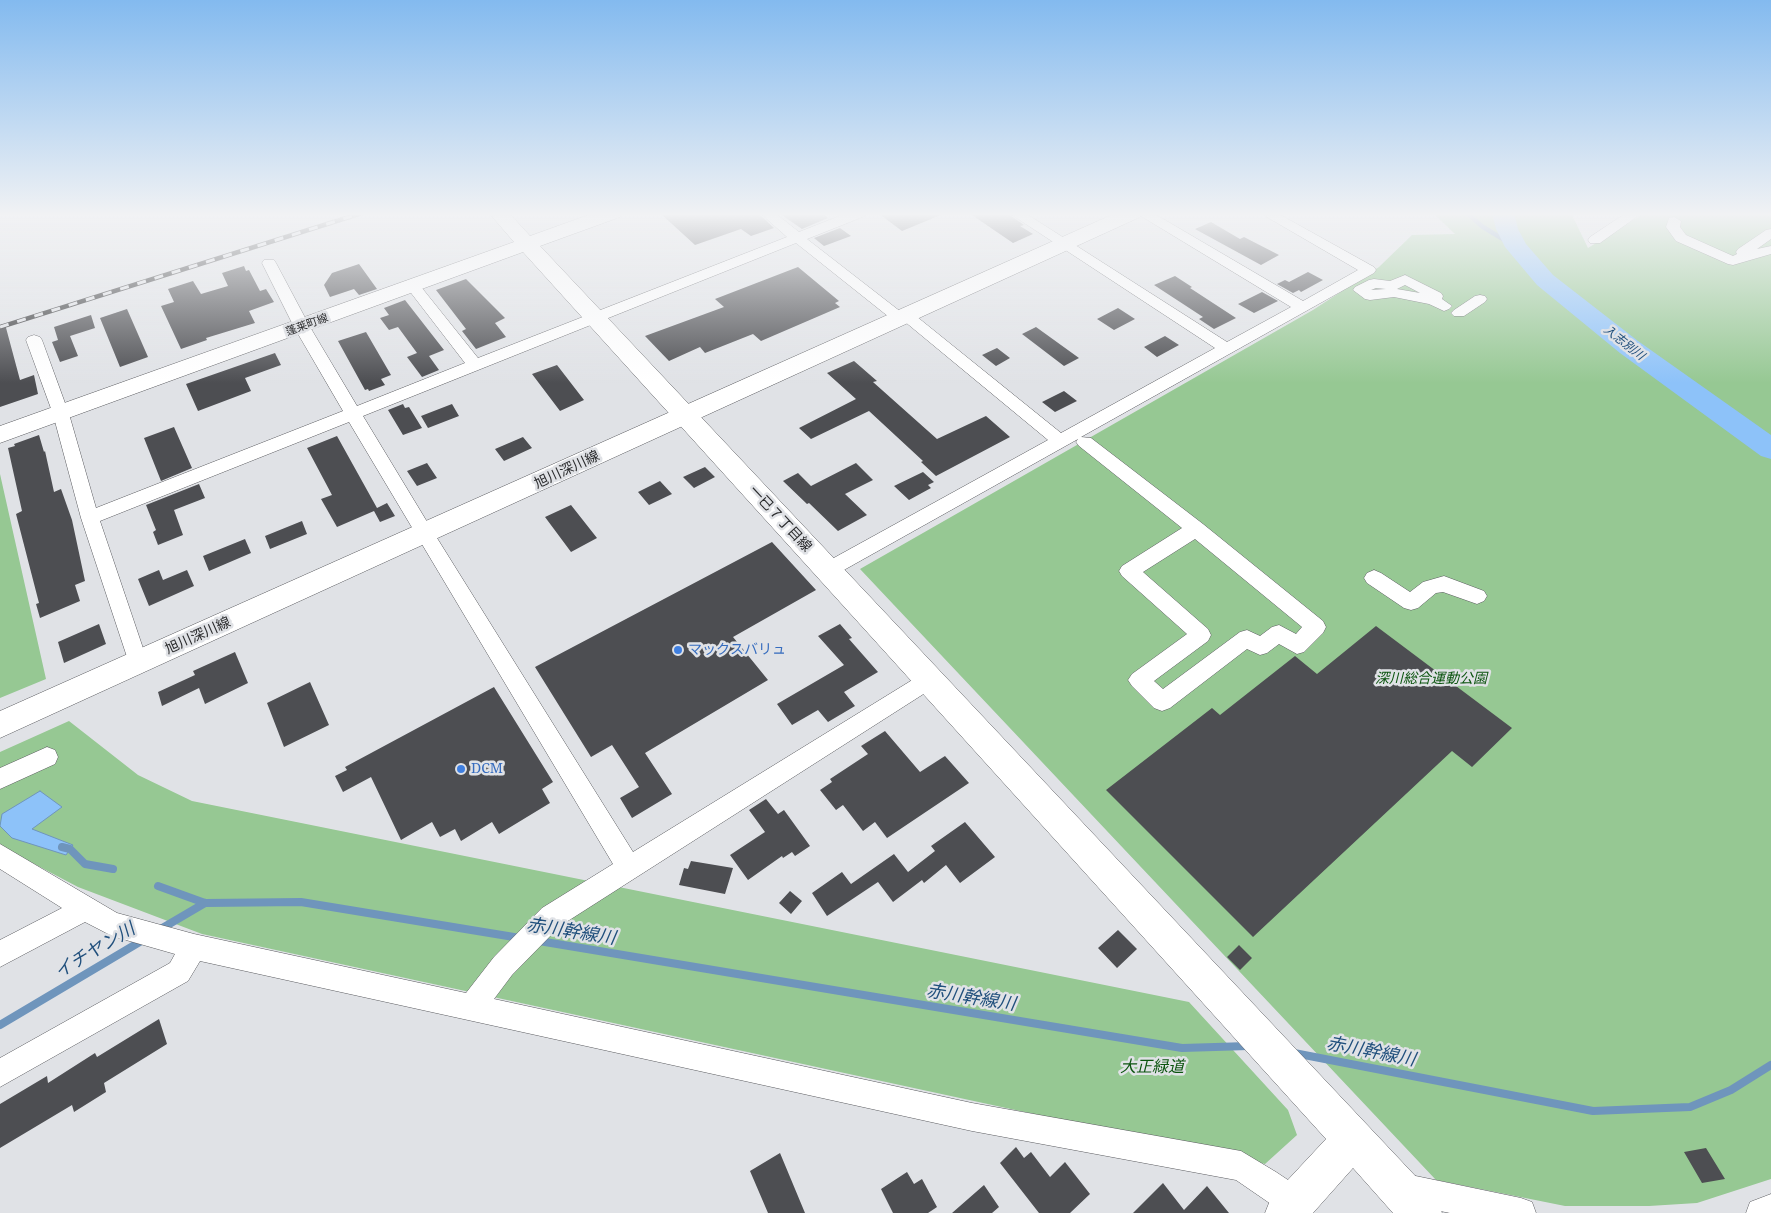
<!DOCTYPE html>
<meta charset="utf-8">
<style>
body{margin:0}
canvas{display:block;background:#e0e2e6}
</style>
<canvas width="1771" height="1213"></canvas>
<script>
const ctx = document.querySelector('canvas').getContext('2d');
ctx.lineJoin = 'round';
function paint(path, color) { ctx.fillStyle = color; ctx.fill(path, 'evenodd'); }
const poly = rows => new Path2D(rows.map(r => 'M' + r).join(''));
function stroke(path, color, width, dash) { ctx.strokeStyle = color; ctx.lineWidth = width; ctx.lineCap = dash ? 'butt' : 'round'; ctx.setLineDash(dash || []); ctx.stroke(path); }
function write(font, color, halo, rows, align = 'center') {
  ctx.font = font + ' "Noto Serif","Noto Sans JP",serif'; ctx.lineWidth = 5; ctx.setLineDash([]); ctx.textBaseline = 'middle'; ctx.strokeStyle = halo; ctx.fillStyle = color; for (const [text, x, y, turn = 0] of rows) {
    ctx.save(); ctx.translate(x, y); ctx.rotate((+turn || 0) * Math.PI / 180); ctx.textAlign = isNaN(turn) ? turn : align; if (halo) ctx.strokeText(text, 0, 0); ctx.fillText(text, 0, 0); ctx.restore();
  }
}
const green = poly([
 [1433,213,1571,213,1588,248,1644,213,1771,213,1771,1179,1697,1203,1649,1206,1565,1206,1436,1180,860,569,1313,310,1379,267,1412,235,1455,234],
 [0,474,46,679,0,698],
 [69,721,138,775,192,801,1189,1002,1288,1110,1297,1135,1265,1164,202,934,78,887,0,846,0,752]
]);
const water = poly([
 [40,791,62,807,32,829,73,845,66,855,12,838,0,826,2,814,40,791]
]);
const streamFar1 = poly([
 [1467,213,1483,227,1516,247]
]);
const stream = poly([
 [62,847,70,849,85,864,113,869],
 [158,886,205,903,301,902,520,938],
 [159,930,205,903],
 [539,941,1182,1048,1248,1046],
 [0,1025,143,940],
 [1294,1053,1593,1111,1690,1107,1731,1090,1771,1065]
]);
const river = poly([
 [1492,213,1514,213,1518,229,1526,244,1553,275,1638,341,1771,435,1771,459,1761,456,1620,353,1537,285,1505,247,1496,229,1492,213]
]);
const building = poly([
 [660,213,758,213,774,228,751,236,741,229,695,245],
 [779,213,822,213,828,218,802,229],
 [878,213,942,213,943,214,902,231],
 [969,213,1007,213,1024,225,1020,226,1033,234,1013,243],
 [1211,222,1240,239,1244,237,1279,255,1261,265,1195,229],
 [840,228,851,236,824,246,814,238],
 [359,264,377,289,359,295,354,289,330,297,324,285,332,273],
 [244,266,246,271,249,270,260,291,266,289,274,302,249,311,255,323,206,338,207,340,181,349,161,306,174,302,168,289,193,281,201,294,228,286,222,273],
 [798,267,839,301,835,303,840,307,761,341,753,334,705,353,700,347,669,361,645,336,724,307,715,299],
 [1308,272,1323,280,1301,292,1299,290,1293,293,1277,284,1285,280,1289,282],
 [1175,276,1192,287,1190,288,1236,318,1214,329,1199,319,1203,317,1154,285],
 [466,279,505,318,495,323,506,337,476,349,462,331,466,329,436,290],
 [1262,292,1278,301,1254,313,1238,304],
 [405,300,444,350,429,356,439,370,422,377,407,357,417,353,398,327,389,330,380,318,389,315,384,308],
 [1118,308,1135,319,1114,330,1097,319],
 [127,309,148,357,120,367,100,318],
 [91,315,95,328,70,336,78,356,60,362,52,342,58,340,54,327],
 [5,324,20,380,34,375,38,394,0,407,0,325],
 [1036,327,1079,358,1064,366,1022,334],
 [366,332,391,375,381,379,385,385,369,391,368,389,365,390,338,341],
 [1165,336,1179,345,1157,357,1144,347],
 [997,348,1010,358,996,366,982,355],
 [275,353,281,365,245,378,251,391,198,411,186,384],
 [854,361,877,381,873,382,937,439,986,416,1010,437,936,476,921,462,923,461,869,411,811,439,799,428,856,399,827,373],
 [557,365,584,400,560,411,532,374],
 [1064,391,1077,401,1055,412,1042,402],
 [403,404,405,408,409,407,422,428,403,435,388,410],
 [452,404,459,416,428,428,421,416],
 [174,427,192,468,161,481,144,438],
 [39,435,44,452,45,451,54,492,61,489,72,520,85,581,75,585,80,601,40,618,36,604,39,603,16,514,22,511,8,448,15,446,14,444],
 [337,436,377,508,387,503,395,516,380,522,374,511,337,527,321,499,332,495,307,448],
 [523,437,532,448,504,461,495,449],
 [427,463,437,478,417,486,407,471],
 [856,463,873,480,845,494,867,515,838,531,809,503,807,504,783,481,798,473,811,486],
 [705,467,715,477,694,488,683,477],
 [923,472,934,482,928,485,931,488,909,500,894,486],
 [660,481,672,494,649,505,638,492],
 [199,484,205,498,174,510,183,535,158,545,153,532,156,530,146,505],
 [571,505,597,538,571,552,545,517],
 [302,521,307,534,270,549,265,536],
 [245,539,251,553,209,571,203,556],
 [772,542,816,590,733,637,768,680,645,753,672,794,632,818,620,798,639,787,612,745,591,757,535,667],
 [159,570,163,580,187,570,194,586,149,606,138,579],
 [99,624,106,644,64,663,58,642],
 [840,624,852,638,849,639,878,672,844,692,855,706,828,722,818,710,792,725,777,704,844,665,818,636],
 [1376,626,1512,728,1472,767,1452,751,1253,937,1106,790,1212,708,1220,715,1295,656,1317,674],
 [235,652,248,683,205,704,199,688,162,706,158,692,195,675,193,671],
 [310,682,329,725,284,747,267,703],
 [494,687,553,782,542,789,550,803,499,834,492,822,461,841,455,829,440,837,432,822,401,840,371,777,343,792,335,776,347,770,345,767],
 [885,731,920,772,945,756,969,783,887,838,875,822,863,831,843,805,836,810,820,790,832,782,830,779,868,754,861,746],
 [766,799,778,814,784,810,810,846,795,856,792,852,783,858,782,856,748,880,730,855,765,832,749,810],
 [965,822,995,857,960,883,946,865,924,883,922,880,893,902,878,882,827,916,812,893,842,872,851,884,894,854,908,872,935,851,931,846],
 [691,861,733,868,725,894,679,885,684,868,688,869],
 [790,891,802,901,791,914,779,903],
 [1118,930,1137,949,1117,968,1098,948],
 [1239,945,1252,958,1240,970,1227,957],
 [159,1019,167,1044,104,1083,106,1092,74,1112,72,1105,0,1148,0,1104,47,1076,48,1083,95,1053,97,1057],
 [1016,1147,1024,1158,1031,1152,1050,1177,1065,1162,1090,1194,1070,1213,1039,1213,1000,1163],
 [1706,1148,1725,1179,1702,1183,1684,1152],
 [780,1153,805,1213,768,1213,750,1171],
 [907,1172,914,1184,922,1179,937,1207,928,1213,893,1213,881,1189],
 [1163,1183,1184,1210,1207,1186,1229,1213,1133,1213],
 [984,1185,999,1207,992,1213,952,1213]
]);
const street = poly([
 [760,213,775,213,799,232,847,213,866,213,865,216,807,239,901,312,911,312,1061,433,1215,348,1009,213,1025,213,1227,342,1291,307,1136,213,1153,213,1303,301,1358,270,1260,213,1277,213,1374,267,1376,270,1374,273,1081,437,1091,438,1203,524,1323,621,1326,627,1323,633,1304,652,1297,654,1279,644,1267,653,1260,655,1247,649,1170,708,1162,711,1154,708,1132,686,1128,680,1132,674,1187,634,1122,576,1119,571,1122,566,1182,528,1079,446,1076,442,1078,439,835,575,828,577,821,575,818,570,821,565,1048,440,904,321,894,321,796,243,363,416,432,530,633,852,922,674,929,671,936,674,940,680,936,686,560,926,512,975,494,999,972,1103,1241,1151,1276,1172,1306,1192,1310,1203,1306,1213,1284,1213,1236,1180,972,1131,200,961,188,981,0,1087,0,1058,170,963,175,954,112,936,85,922,0,967,0,940,62,908,0,869,0,844,117,913,194,934,466,993,494,957,542,908,613,864,349,422,100,521,148,663,145,669,138,672,131,669,81,518,53,414,26,340,28,337,34,335,40,337,42,340,69,414,96,508,343,411,294,327,262,263,264,260,274,260,276,263,310,327,357,406,465,363,408,289,406,286,408,283,418,283,478,358,787,237,760,213],
 [1195,539,1302,627,1296,634,1279,625,1272,627,1260,636,1247,630,1240,632,1163,689,1154,681,1208,641,1211,635,1208,629,1143,572,1195,539],
 [1626,213,1642,213,1600,243,1590,243,1588,240,1590,237,1626,213],
 [1674,217,1681,221,1680,227,1686,235,1733,256,1737,254,1736,252,1738,249,1766,230,1771,229,1771,239,1757,249,1771,246,1771,254,1733,265,1728,264,1676,241,1666,227,1669,218,1674,217],
 [1405,275,1441,293,1443,296,1442,299,1452,306,1449,309,1444,311,1429,304,1394,297,1370,300,1365,299,1353,290,1355,287,1369,280,1374,279,1390,281,1405,275],
 [1405,285,1420,293,1397,289,1405,285],
 [1376,288,1386,289,1371,290,1376,288],
 [1480,295,1485,296,1487,299,1485,302,1464,316,1454,316,1451,313,1454,310,1475,296,1480,295],
 [1374,570,1381,573,1410,592,1423,582,1444,576,1484,591,1487,596,1484,601,1477,604,1443,592,1436,593,1418,608,1411,610,1404,608,1367,583,1364,578,1367,573,1374,570],
 [47,747,55,750,58,757,55,764,0,789,0,768,47,747],
 [1406,1174,1521,1198,1532,1202,1536,1213,1450,1213,1406,1204,1396,1199,1391,1189,1396,1179,1406,1174],
 [1771,1194,1771,1213,1746,1213,1750,1202,1771,1194]
]);
const secondary = poly([
 [489,213,509,213,530,236,594,213,622,213,620,217,540,246,1436,1198,1442,1213,1393,1213,1353,1168,1313,1213,1265,1213,1271,1198,1326,1139,523,252,0,443,0,426,514,242,489,213]
]);
const primary = poly([
 [1116,213,1142,213,1140,217,0,738,0,711,1116,213]
]);
const rail = poly([
 [0,327,362,213]
]);
const markers = [
 [678,650,5,"#3f7fe0"],
 [461,769,5,"#3f7fe0"]
];
const farStreetnames = [
 ["蓬莱町線",307,325,-20]
];
const farWaternames = [
 ["入志別川",1624,343,38]
];
const streetNames = [
 ["旭川深川線",567,470,-25],
 ["一已７丁目線",780,519,47],
 ["旭川深川線",198,636,-24]
];
const shopNames = [
 ["マックスバリュ",688,650],
 ["DCM",471,769]
];
const parkNames = [
 ["深川総合運動公園",1431,679]
];
const nearParknames = [
 ["大正緑道",1152,1067]
];
const nearWaternames = [
 ["赤川幹線川",571,932,9],
 ["イチヤン川",95,951,-31],
 ["赤川幹線川",971,998,9],
 ["赤川幹線川",1371,1052,11]
];
paint(green, '#96c893');
paint(water, '#8dc2f9');
stroke(water, '#6f95bc', 1);
stroke(streamFar1, '#6f95bc', 4.5);
stroke(stream, '#6f95bc', 8);
paint(river, '#8dc2f9');
paint(building, '#4d4e52');
stroke(street, '#5b5c60', 1);
stroke(secondary, '#5b5c60', 1);
stroke(primary, '#5b5c60', 1);
paint(street, '#fff');
paint(secondary, '#fff');
paint(primary, '#fff');
stroke(rail, '#3d3e40', 4.5);
stroke(rail, '#e0e2e6', 3, [9]);
const sky = ctx.createLinearGradient(0, 0, 0, 383);
sky.addColorStop(0, '#83baef');
sky.addColorStop(0.56, '#f1f2f4');
sky.addColorStop(1, '#f1f2f400');
ctx.fillStyle = sky;
ctx.fillRect(0, 0, 1771, 383);
for (const [x, y, r, color] of markers) { const dot = new Path2D(); dot.arc(x, y, r, 0, 2 * Math.PI); ctx.fillStyle = color; ctx.fill(dot); stroke(dot, '#e0e2e6', 2); }
write('11px', '#2a2b2d', '#e0e2e6', farStreetnames);
write('italic 12px', '#21507d', '#e0e2e6', farWaternames);
write('14px', '#2a2b2d', '#e0e2e6', streetNames);
write('14px', '#366cbe', '#e0e2e6', shopNames, 'left');
write('italic 14px', '#0b540f', '#e0e2e6', parkNames);
write('italic 16px', '#0b540f', '#e0e2e6', nearParknames);
write('italic 18px', '#21507d', '#e0e2e6', nearWaternames);
</script>
